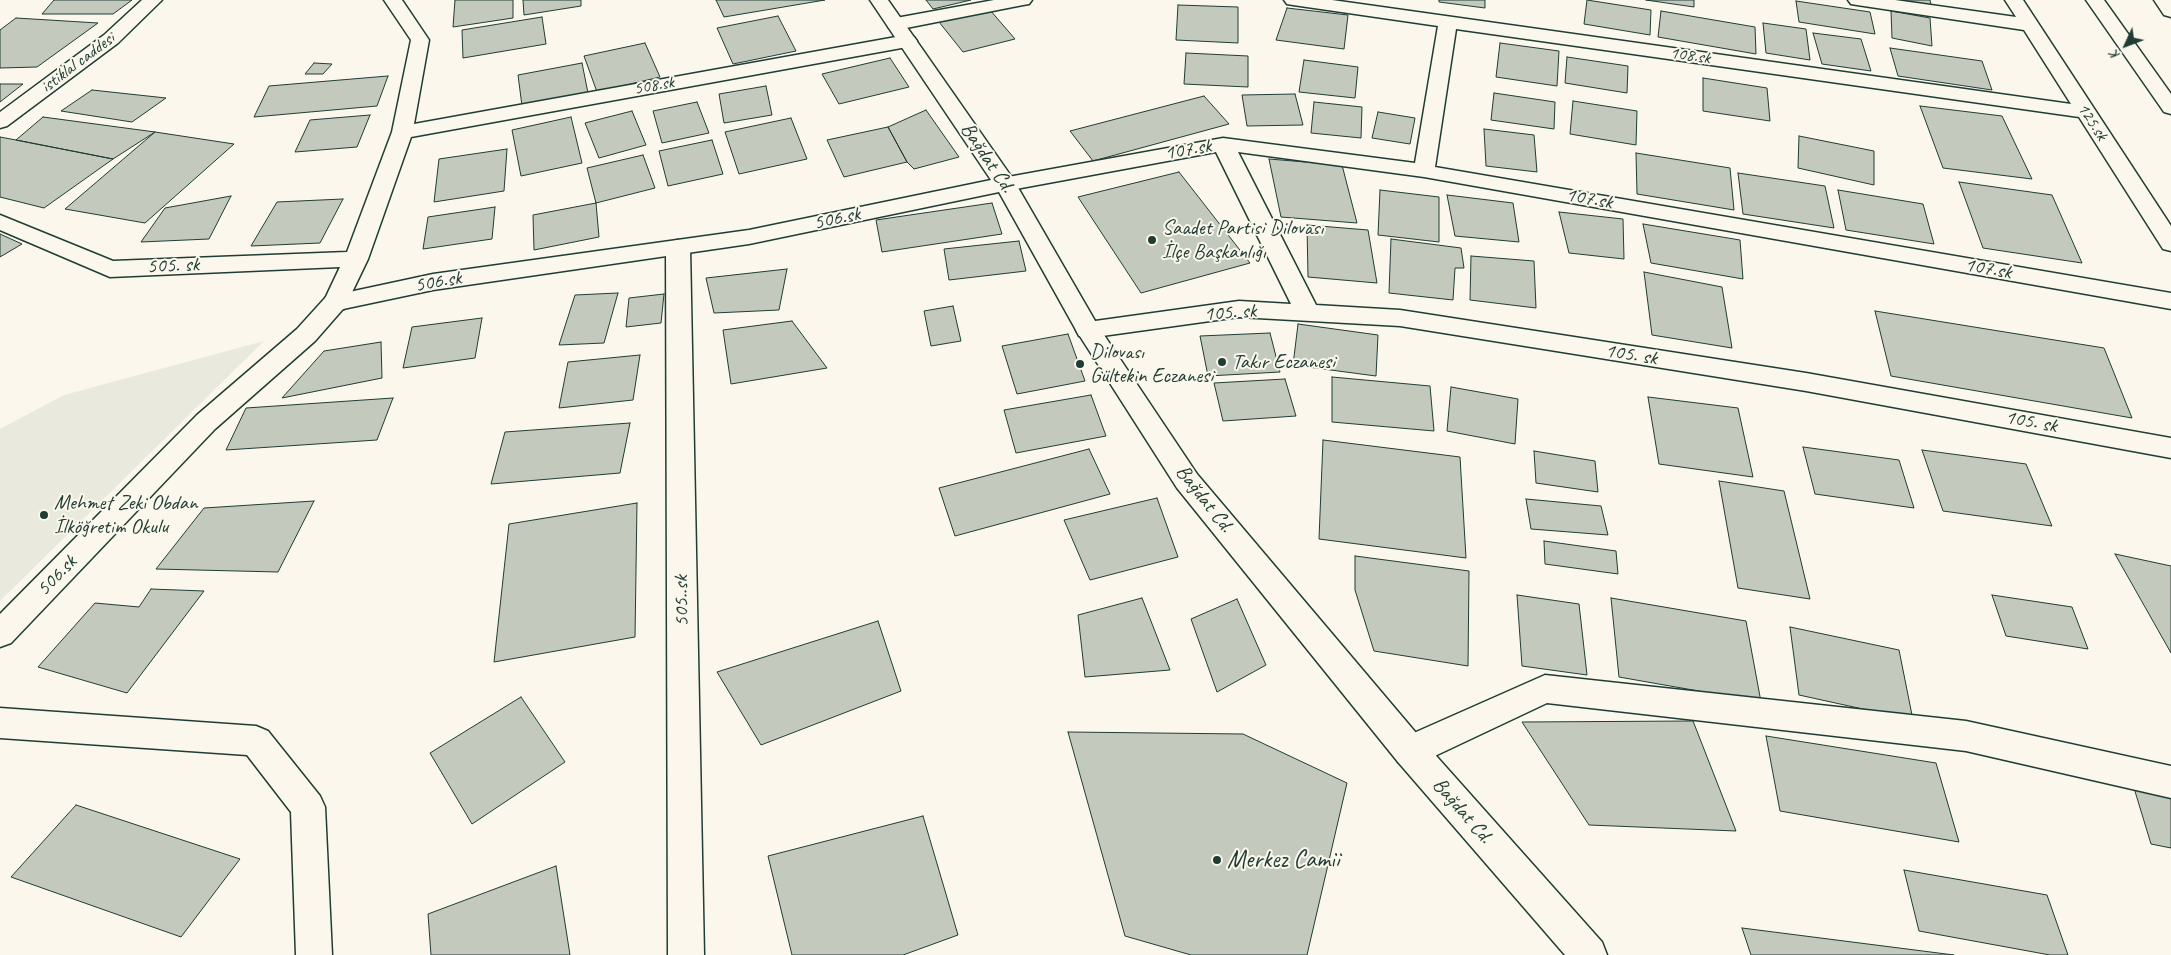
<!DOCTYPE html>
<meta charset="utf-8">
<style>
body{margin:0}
#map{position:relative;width:2171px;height:955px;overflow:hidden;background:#fbf7ec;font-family:Caveat,sans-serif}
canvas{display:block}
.north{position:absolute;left:2101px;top:20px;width:50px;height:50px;-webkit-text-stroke:4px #fbf7ec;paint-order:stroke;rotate:227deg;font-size:14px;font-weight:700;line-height:20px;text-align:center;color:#1f3d34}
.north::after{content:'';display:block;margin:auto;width:18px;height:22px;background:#1f3d34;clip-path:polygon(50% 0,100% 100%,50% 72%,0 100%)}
</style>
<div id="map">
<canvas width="2171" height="955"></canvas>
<div class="north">K</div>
</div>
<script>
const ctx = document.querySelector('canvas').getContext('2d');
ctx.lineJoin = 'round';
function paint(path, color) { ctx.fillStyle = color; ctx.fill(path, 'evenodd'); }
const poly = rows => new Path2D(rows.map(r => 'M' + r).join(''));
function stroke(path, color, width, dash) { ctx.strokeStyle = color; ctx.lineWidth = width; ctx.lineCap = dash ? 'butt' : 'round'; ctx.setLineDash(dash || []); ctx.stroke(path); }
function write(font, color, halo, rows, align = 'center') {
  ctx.font = font + ' Caveat,sans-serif'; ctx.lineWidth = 4; ctx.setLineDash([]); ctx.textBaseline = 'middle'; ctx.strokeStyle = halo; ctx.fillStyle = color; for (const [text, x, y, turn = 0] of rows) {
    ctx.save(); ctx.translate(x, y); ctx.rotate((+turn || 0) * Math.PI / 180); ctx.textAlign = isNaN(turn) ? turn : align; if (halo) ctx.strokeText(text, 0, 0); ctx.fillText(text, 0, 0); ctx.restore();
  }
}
const built = poly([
 [264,341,0,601,0,429,64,395]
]);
const building = poly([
 [54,0,132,0,113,14,42,14,54,0],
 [455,0,513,0,513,18,453,27,455,0],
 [523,0,581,0,581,6,524,15,523,0],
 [716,0,825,0,724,17,716,0],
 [926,0,971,0,933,9,926,0],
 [1439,0,1485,0,1485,8,1439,2,1439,0],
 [1587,0,1651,10,1650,35,1584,24,1587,0],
 [1646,0,1694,0,1694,7,1646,0],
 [1895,0,1930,0,1931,5,1895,0],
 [1796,1,1870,12,1875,34,1799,22,1796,1],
 [1178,5,1238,7,1238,43,1176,40,1178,5],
 [1287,8,1348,15,1344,49,1276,40,1287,8],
 [990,10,1015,39,963,52,939,22,990,10],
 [1661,11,1755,27,1756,54,1658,37,1661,11],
 [1891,11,1930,18,1932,46,1892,38,1891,11],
 [778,16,796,51,733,64,717,28,778,16],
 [542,17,546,44,463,58,462,30,542,17],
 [16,18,98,23,37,67,0,68,0,30,16,18],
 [1763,23,1806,29,1810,60,1766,53,1763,23],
 [1813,33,1861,39,1871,71,1822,64,1813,33],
 [645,43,660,77,597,92,584,56,645,43],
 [1500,43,1559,51,1557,86,1496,77,1500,43],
 [1890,48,1982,61,1992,90,1898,76,1890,48],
 [1186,53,1248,56,1248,87,1184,84,1186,53],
 [1567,57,1628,66,1627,93,1565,83,1567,57],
 [890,58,909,87,839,104,822,74,890,58],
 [1304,60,1358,67,1355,98,1299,92,1304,60],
 [314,63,332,64,323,74,305,74,314,63],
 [582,63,588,93,522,106,518,75,582,63],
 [388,76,377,106,254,117,269,86,388,76],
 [1703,78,1767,88,1770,121,1703,111,1703,78],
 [0,84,23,84,0,102,0,84],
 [766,86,772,115,724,123,719,94,766,86],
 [92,90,166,98,132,122,61,111,92,90],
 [1494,93,1555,102,1554,129,1491,120,1494,93],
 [1295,94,1303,125,1247,126,1242,95,1295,94],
 [1204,96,1229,124,1093,161,1070,131,1204,96],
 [1573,101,1637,111,1636,145,1570,134,1573,101],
 [697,102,709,133,662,143,653,111,697,102],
 [1314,102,1362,107,1361,138,1311,133,1314,102],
 [1920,106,2002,116,2032,179,1943,168,1920,106],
 [926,110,959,157,914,169,907,162,888,127,926,110],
 [632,111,646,145,599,158,585,123,632,111],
 [1378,112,1415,118,1410,144,1372,138,1378,112],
 [370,115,357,147,295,152,310,120,370,115],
 [43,117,155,132,113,159,16,140,43,117],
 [571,117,582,163,521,176,512,130,571,117],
 [791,118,807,159,739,174,725,132,791,118],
 [888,127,907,162,844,177,827,140,888,127],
 [1484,129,1534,135,1537,172,1486,166,1484,129],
 [155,132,234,144,145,223,65,209,155,132],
 [1799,136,1874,151,1874,185,1798,168,1799,136],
 [0,137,16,140,113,159,44,208,0,197,0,137],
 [712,140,723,174,668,186,659,151,712,140],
 [507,149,504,191,434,202,439,159,507,149],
 [1636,153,1730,168,1734,210,1637,194,1636,153],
 [643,155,655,188,596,203,587,168,643,155],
 [1269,159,1342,165,1357,223,1281,217,1269,159],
 [1179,172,1250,263,1141,293,1078,197,1179,172],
 [1738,173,1825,186,1834,228,1743,214,1738,173],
 [1959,182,2052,195,2082,263,1983,248,1959,182],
 [1380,190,1439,197,1439,242,1378,235,1380,190],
 [1838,190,1923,204,1934,244,1846,230,1838,190],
 [1447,195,1513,203,1519,242,1455,236,1447,195],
 [231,196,209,239,141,242,165,208,231,196],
 [343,199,320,243,251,246,277,202,343,199],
 [596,203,599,237,534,250,533,215,596,203],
 [992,203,1002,234,882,252,876,220,992,203],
 [495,207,492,239,423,249,428,217,495,207],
 [1559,212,1623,219,1624,259,1569,253,1559,212],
 [1643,224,1740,240,1743,279,1651,263,1643,224],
 [1307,225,1368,230,1377,283,1308,277,1307,225],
 [0,234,22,244,0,257,0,234],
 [1391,239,1461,248,1464,268,1455,268,1453,300,1389,293,1391,239],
 [1019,241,1026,271,949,280,944,249,1019,241],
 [1471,256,1534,261,1536,308,1470,300,1471,256],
 [787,269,779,310,714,313,706,278,787,269],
 [1644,272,1722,287,1732,348,1652,335,1644,272],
 [618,293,604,343,559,345,575,295,618,293],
 [664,294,661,323,626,327,629,298,664,294],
 [953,306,961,341,931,346,924,311,953,306],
 [1875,311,2104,348,2132,418,1891,376,1875,311],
 [482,318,475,358,403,368,412,327,482,318],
 [792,321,827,368,731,384,723,330,792,321],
 [1298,324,1378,335,1376,376,1293,365,1298,324],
 [1270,333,1280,372,1208,376,1200,336,1270,333],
 [1068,334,1085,381,1017,394,1002,346,1068,334],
 [381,342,382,378,282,398,324,351,381,342],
 [640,355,633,400,559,408,568,362,640,355],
 [1332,377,1430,386,1434,431,1332,422,1332,377],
 [1285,379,1296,416,1223,421,1214,383,1285,379],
 [1451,387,1518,399,1515,444,1447,431,1451,387],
 [1091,395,1106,436,1016,453,1004,410,1091,395],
 [1648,397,1738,408,1753,477,1659,464,1648,397],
 [393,398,377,440,226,450,246,408,393,398],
 [630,423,620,473,491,484,505,432,630,423],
 [1323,440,1460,457,1466,558,1319,539,1323,440],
 [1803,447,1899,460,1914,508,1815,494,1803,447],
 [1089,449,1110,494,955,536,939,488,1089,449],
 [1922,450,2026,464,2052,526,1943,511,1922,450],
 [1534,451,1595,461,1598,492,1536,483,1534,451],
 [1719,481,1784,491,1810,599,1738,588,1719,481],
 [1157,498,1178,557,1090,580,1064,520,1157,498],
 [1526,499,1601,506,1608,535,1531,529,1526,499],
 [314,501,278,572,156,569,204,508,314,501],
 [637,503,635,637,494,662,509,524,637,503],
 [1544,541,1616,551,1618,574,1545,564,1544,541],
 [2115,554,2171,566,2171,653,2115,554],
 [1355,556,1469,571,1468,666,1374,651,1355,590,1355,556],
 [151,589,204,591,127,693,38,667,95,603,139,607,151,589],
 [1517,595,1579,604,1587,675,1522,666,1517,595],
 [1992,595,2072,607,2088,649,2006,636,1992,595],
 [1142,598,1170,670,1085,677,1078,615,1142,598],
 [1611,598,1746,621,1761,702,1619,677,1611,598],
 [1237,599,1266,665,1217,692,1191,619,1237,599],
 [878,621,901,691,761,745,717,672,878,621],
 [1790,627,1899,650,1913,720,1799,695,1790,627],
 [521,697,565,762,472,824,430,753,521,697],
 [1693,721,1736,831,1589,825,1522,722,1693,721],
 [1068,732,1243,734,1347,783,1307,955,1191,955,1125,936,1068,732],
 [1766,736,1936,763,1959,842,1780,811,1766,736],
 [2134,788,2171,796,2171,848,2151,844,2134,788],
 [76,805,240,859,181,937,11,877,76,805],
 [923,816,958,935,903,955,792,955,768,856,923,816],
 [556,866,570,955,431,955,428,914,556,866],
 [1904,870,2047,895,2068,955,2050,955,1919,931,1904,870],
 [1742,928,1954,955,1751,955,1742,928]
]);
const street = poly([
 [384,0,402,0,429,40,414,124,907,35,914,37,917,41,914,45,907,47,411,137,368,259,344,309,335,311,326,309,323,303,340,267,110,277,0,230,0,215,113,261,347,252,392,132,411,40,384,0],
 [994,0,1032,0,1029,4,1023,5,896,30,889,28,887,24,889,20,896,18,994,0],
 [1284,0,1332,0,2071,104,2024,30,1857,5,1851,4,1848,0,1895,0,2016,17,2005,0,2023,0,2171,226,2171,251,2163,249,2079,117,1456,29,1435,167,2171,293,2171,309,1424,177,1238,152,1316,305,1400,310,1806,373,2171,438,2171,458,1806,391,1400,326,1239,317,1088,338,1079,336,1076,330,1079,324,1088,322,1239,301,1291,304,1216,152,1005,191,997,189,994,184,997,179,1223,138,1415,163,1438,26,1293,5,1287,4,1284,0],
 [678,240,686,242,690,247,704,955,668,955,666,247,670,242,678,240],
 [1545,675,1966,721,2171,766,2171,798,1966,751,1547,703,1422,762,1410,766,1398,762,1394,751,1398,740,1545,675],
 [0,708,256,726,268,731,320,796,325,807,332,955,296,955,291,812,247,755,0,738,0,708]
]);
const secondary = poly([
 [142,0,162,0,118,43,7,126,0,128,0,112,104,35,142,0],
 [870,0,888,0,1013,179,1098,326,1197,474,1422,740,1602,942,1607,955,1565,955,1398,762,1177,488,1076,330,999,192,749,244,433,290,343,309,315,341,215,429,11,643,0,647,0,614,197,415,297,329,326,297,433,274,749,230,991,180,870,0]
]);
const highway = poly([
 [2086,0,2104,0,2171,94,2171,114,2164,112,2086,0],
 [2154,0,2171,0,2171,17,2164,15,2154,0]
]);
const markers = [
 [1152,240,5,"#1f3d34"],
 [1222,362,5,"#1f3d34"],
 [1080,364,5,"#1f3d34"],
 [44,515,5,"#1f3d34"],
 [1217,860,5,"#1f3d34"]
];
const farStreetnames = [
 ["108.sk",1690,56,8],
 ["istiklal caddesi",78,63,-37],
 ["508.sk",654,86,-10],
 ["125.sk",2092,122,57]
];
const streetNames = [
 ["107.sk",1188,150,-10],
 ["Bağdat Cd.",987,158,56],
 ["107.sk",1589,199,10],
 ["506.sk",837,219,-12],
 ["505. sk",173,266,-2],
 ["107.sk",1988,269,10],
 ["506.sk",438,282,-10],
 ["105. sk",1230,313,-4],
 ["105. sk",1631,355,9],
 ["105. sk",2031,422,10],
 ["Bağdat Cd.",1204,499,52],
 ["506.sk",57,576,-46],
 ["505..sk",682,601,-91],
 ["Bağdat Cd.",1462,811,49]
];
const poiNames = [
 ["Saadet Partisi Dilovası",1162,228],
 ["İlçe Başkanlığı",1162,252],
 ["Dilovası",1090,352],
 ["Gültekin Eczanesi",1090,376],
 ["Takır Eczanesi",1232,362],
 ["Mehmet Zeki Obdan",54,503],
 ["İlköğretim Okulu",54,527]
];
const nearPoinames = [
 ["Merkez Camii",1227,860]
];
paint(built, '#eae9de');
paint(building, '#c4c9be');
stroke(building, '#1f3d34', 1);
stroke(street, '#1f3d34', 3);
stroke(secondary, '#1f3d34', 3);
stroke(highway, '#1f3d34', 3);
paint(street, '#fbf7ec');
paint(secondary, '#fbf7ec');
paint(highway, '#fbf7ec');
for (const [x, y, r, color] of markers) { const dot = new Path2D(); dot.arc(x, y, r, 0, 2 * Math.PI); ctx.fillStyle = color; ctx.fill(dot); stroke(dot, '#fbf7ec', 2); }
write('18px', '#1f3d34', '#fbf7ec', farStreetnames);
write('21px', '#1f3d34', '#fbf7ec', streetNames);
write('21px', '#1f3d34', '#fbf7ec', poiNames, 'left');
write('25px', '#1f3d34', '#fbf7ec', nearPoinames, 'left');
</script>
